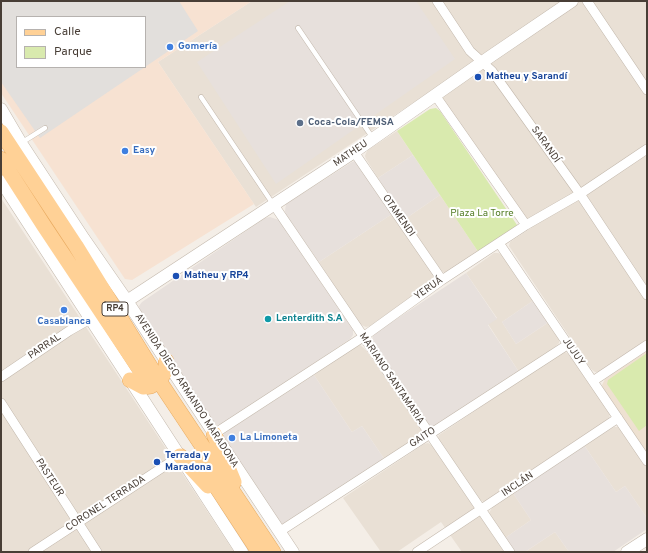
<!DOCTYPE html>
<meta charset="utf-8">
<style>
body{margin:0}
#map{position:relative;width:648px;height:553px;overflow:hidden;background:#f4eee7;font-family:Overpass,sans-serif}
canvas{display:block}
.frame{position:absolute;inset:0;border:2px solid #483e36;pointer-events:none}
.legend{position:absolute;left:16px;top:16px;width:130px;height:52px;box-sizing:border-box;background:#fff;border:1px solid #b6b2af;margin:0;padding:5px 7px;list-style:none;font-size:12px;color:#483e36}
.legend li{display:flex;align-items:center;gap:8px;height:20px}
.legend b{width:20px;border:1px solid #b6b2af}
</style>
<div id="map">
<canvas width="648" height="553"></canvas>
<div class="frame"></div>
<ul class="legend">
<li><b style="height:5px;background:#ffd196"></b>Calle</li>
<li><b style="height:11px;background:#d9eaae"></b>Parque</li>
</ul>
</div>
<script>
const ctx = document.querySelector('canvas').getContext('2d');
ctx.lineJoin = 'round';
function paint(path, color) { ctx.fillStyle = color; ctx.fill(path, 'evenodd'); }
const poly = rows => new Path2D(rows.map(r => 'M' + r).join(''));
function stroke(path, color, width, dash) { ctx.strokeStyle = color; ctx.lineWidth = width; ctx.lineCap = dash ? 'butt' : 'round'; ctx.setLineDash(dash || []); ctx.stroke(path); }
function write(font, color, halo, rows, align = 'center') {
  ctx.font = font + ' Overpass,sans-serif'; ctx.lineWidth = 4; ctx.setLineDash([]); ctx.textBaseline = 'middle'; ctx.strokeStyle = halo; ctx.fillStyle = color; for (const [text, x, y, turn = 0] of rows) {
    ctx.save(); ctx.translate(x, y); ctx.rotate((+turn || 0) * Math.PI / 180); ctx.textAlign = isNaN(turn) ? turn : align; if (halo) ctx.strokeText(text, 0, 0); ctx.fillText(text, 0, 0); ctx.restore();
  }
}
const residential = poly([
 [252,1,647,1,647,340,599,372,595,372,591,369,509,246,510,242,531,228,434,89,256,207,158,62],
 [397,131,413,155,378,178,366,159,365,156,366,153,368,150],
 [440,195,479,253,446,273,443,272,441,270,405,219],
 [1,198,234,552,1,552],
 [392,214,436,278,435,280,370,326,366,327,359,324,319,262],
 [494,253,498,253,504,255,534,300,502,322,516,344,549,322,559,339,559,343,555,347,519,372,488,324,497,318,466,273],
 [360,345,366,350,421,429,422,433,420,437,385,460,362,426,352,432,314,375,356,346],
 [565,352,572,355,610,413,609,419,606,422,488,500,484,502,480,500,439,440,438,438,439,435,561,353],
 [614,427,619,427,621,429,647,467,647,518,625,486,616,492,584,445],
 [428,443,432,445,504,552,462,552,441,522,397,552,381,552,343,498,424,444],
 [513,493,531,520,505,538,489,513,493,506],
 [555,532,569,552,525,552]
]);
const commercial = poly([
 [1,1,252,1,158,62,254,204,132,280,125,279,1,93],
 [17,17,145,17,145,67,17,67]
]);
const industrial = poly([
 [290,1,416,1,455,59,276,184,197,62],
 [413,155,440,195,405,219,378,178],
 [355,161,392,214,319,262,286,215,285,211,286,204,352,162],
 [270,217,279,220,353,330,353,335,350,339,224,424,217,425,212,421,140,310,139,306,142,302,265,218],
 [466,273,497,319,488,325,519,372,437,426,431,426,427,424,372,341,373,336,377,332],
 [534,300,549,322,516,344,502,322],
 [314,375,352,432,362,426,385,460,286,524,282,524,278,522,223,436,224,433],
 [584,445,616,492,625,486,647,518,647,529,613,552,569,552,555,532,525,552,515,552,505,538,531,520,513,493]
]);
const education = poly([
 [647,350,647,453,603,388,602,385,605,379]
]);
const green = poly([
 [436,108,440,111,515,222,517,225,516,228,479,253,397,131,430,109],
 [647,353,647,425,639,431,607,384,608,380]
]);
const parking = poly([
 [1,1,179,1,198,31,145,67,145,17,17,17,17,67,145,67,40,138,1,82]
]);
const service = poly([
 [298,28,372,137],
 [201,97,273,204],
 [21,143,45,128]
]);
const minor = poly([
 [437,1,470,51,492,71,580,194,647,295],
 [587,1,647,90],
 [435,95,526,225],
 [354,152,442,280],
 [274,205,510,552],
 [499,243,647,461],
 [1,377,69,331,90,319],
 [593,381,647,345],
 [1,403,97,552],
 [214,434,363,337,442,280,526,225,580,194,647,149],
 [279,532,567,345],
 [33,552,180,456],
 [417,552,618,418]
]);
const tertiary = poly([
 [1,109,21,143,84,239,127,301,176,376,293,552],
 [1,181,242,552],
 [127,301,354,152,491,56,572,1],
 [627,552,647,539]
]);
const primary = poly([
 [1,132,76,246,159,381,273,552],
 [1,159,44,226,148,382],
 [130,380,143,387,151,386,159,381,166,370,166,361],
 [214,434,234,482],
 [180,456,208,486],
 [198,459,259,552]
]);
const markers = [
 [170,47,4,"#3f7fe0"],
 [478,77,4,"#1a4fb4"],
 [300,123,4,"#5c6f8a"],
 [125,151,4,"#3f7fe0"],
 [176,276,4,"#1a4fb4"],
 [64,310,4,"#3f7fe0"],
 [268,319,4,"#0f9aa8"],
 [232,438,4,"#3f7fe0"],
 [157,462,4,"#1a4fb4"]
];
const shields = [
 [115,309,26]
];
const shieldNames = [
 ["RP4",115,309]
];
const shopNames = [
 ["Gomería",178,47],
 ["Easy",133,151],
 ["Casablanca",64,322,"center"],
 ["La Limoneta",240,438]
];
const transitNames = [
 ["Matheu y Sarandí",486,77],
 ["Matheu y RP4",184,276],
 ["Terrada y",165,456],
 ["Maradona",165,468]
];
const serviceNames = [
 ["Coca-Cola/FEMSA",308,123]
];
const streetNames = [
 ["SARANDÍ",545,145,55],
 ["MATHEU",351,154,-34],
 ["OTAMENDI",398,216,55],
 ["YERUÁ",429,289,-35],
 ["PARRAL",45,347,-34],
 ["JUJUY",573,352,55],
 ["MARIANO SANTAMARIA",391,379,56],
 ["AVENIDA DIEGO ARMANDO MARADONA",186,391,57],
 ["GAITO",423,438,-33],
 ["PASTEUR",49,478,57],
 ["INCLÁN",518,485,-34],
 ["CORONEL TERRADA",106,504,-33]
];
const parkNames = [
 ["Plaza La Torre",482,214]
];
const cultureNames = [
 ["Lenterdith S.A",276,319]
];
paint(residential, '#e9e0d5');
paint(commercial, '#f7e2d2');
paint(industrial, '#e7e0dc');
paint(education, '#eee1d1');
paint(green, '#d9eaae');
paint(parking, '#e2dfdc');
stroke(service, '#c3b8ac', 5.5);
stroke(minor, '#c3b8ac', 10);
stroke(tertiary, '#c3b8ac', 13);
stroke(primary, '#e9ab61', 16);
stroke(service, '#fff', 4.5);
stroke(minor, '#fff', 9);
stroke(tertiary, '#fff', 12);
stroke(primary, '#ffd196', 15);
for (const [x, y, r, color] of markers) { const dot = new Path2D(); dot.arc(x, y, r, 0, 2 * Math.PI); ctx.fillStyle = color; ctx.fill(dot); stroke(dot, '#fff', 1.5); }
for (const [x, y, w] of shields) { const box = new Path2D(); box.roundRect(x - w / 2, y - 7, w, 14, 3); ctx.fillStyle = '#fff'; ctx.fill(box); stroke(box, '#483e36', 1); }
write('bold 9px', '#483e36', null, shieldNames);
write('bold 10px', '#366cbe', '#fff', shopNames, 'left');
write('bold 10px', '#164399', '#fff', transitNames, 'left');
write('bold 10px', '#4e5e75', '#fff', serviceNames, 'left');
write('10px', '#483e36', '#fff', streetNames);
write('10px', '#547d26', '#fff', parkNames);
write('bold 10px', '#0d838f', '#fff', cultureNames, 'left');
</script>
